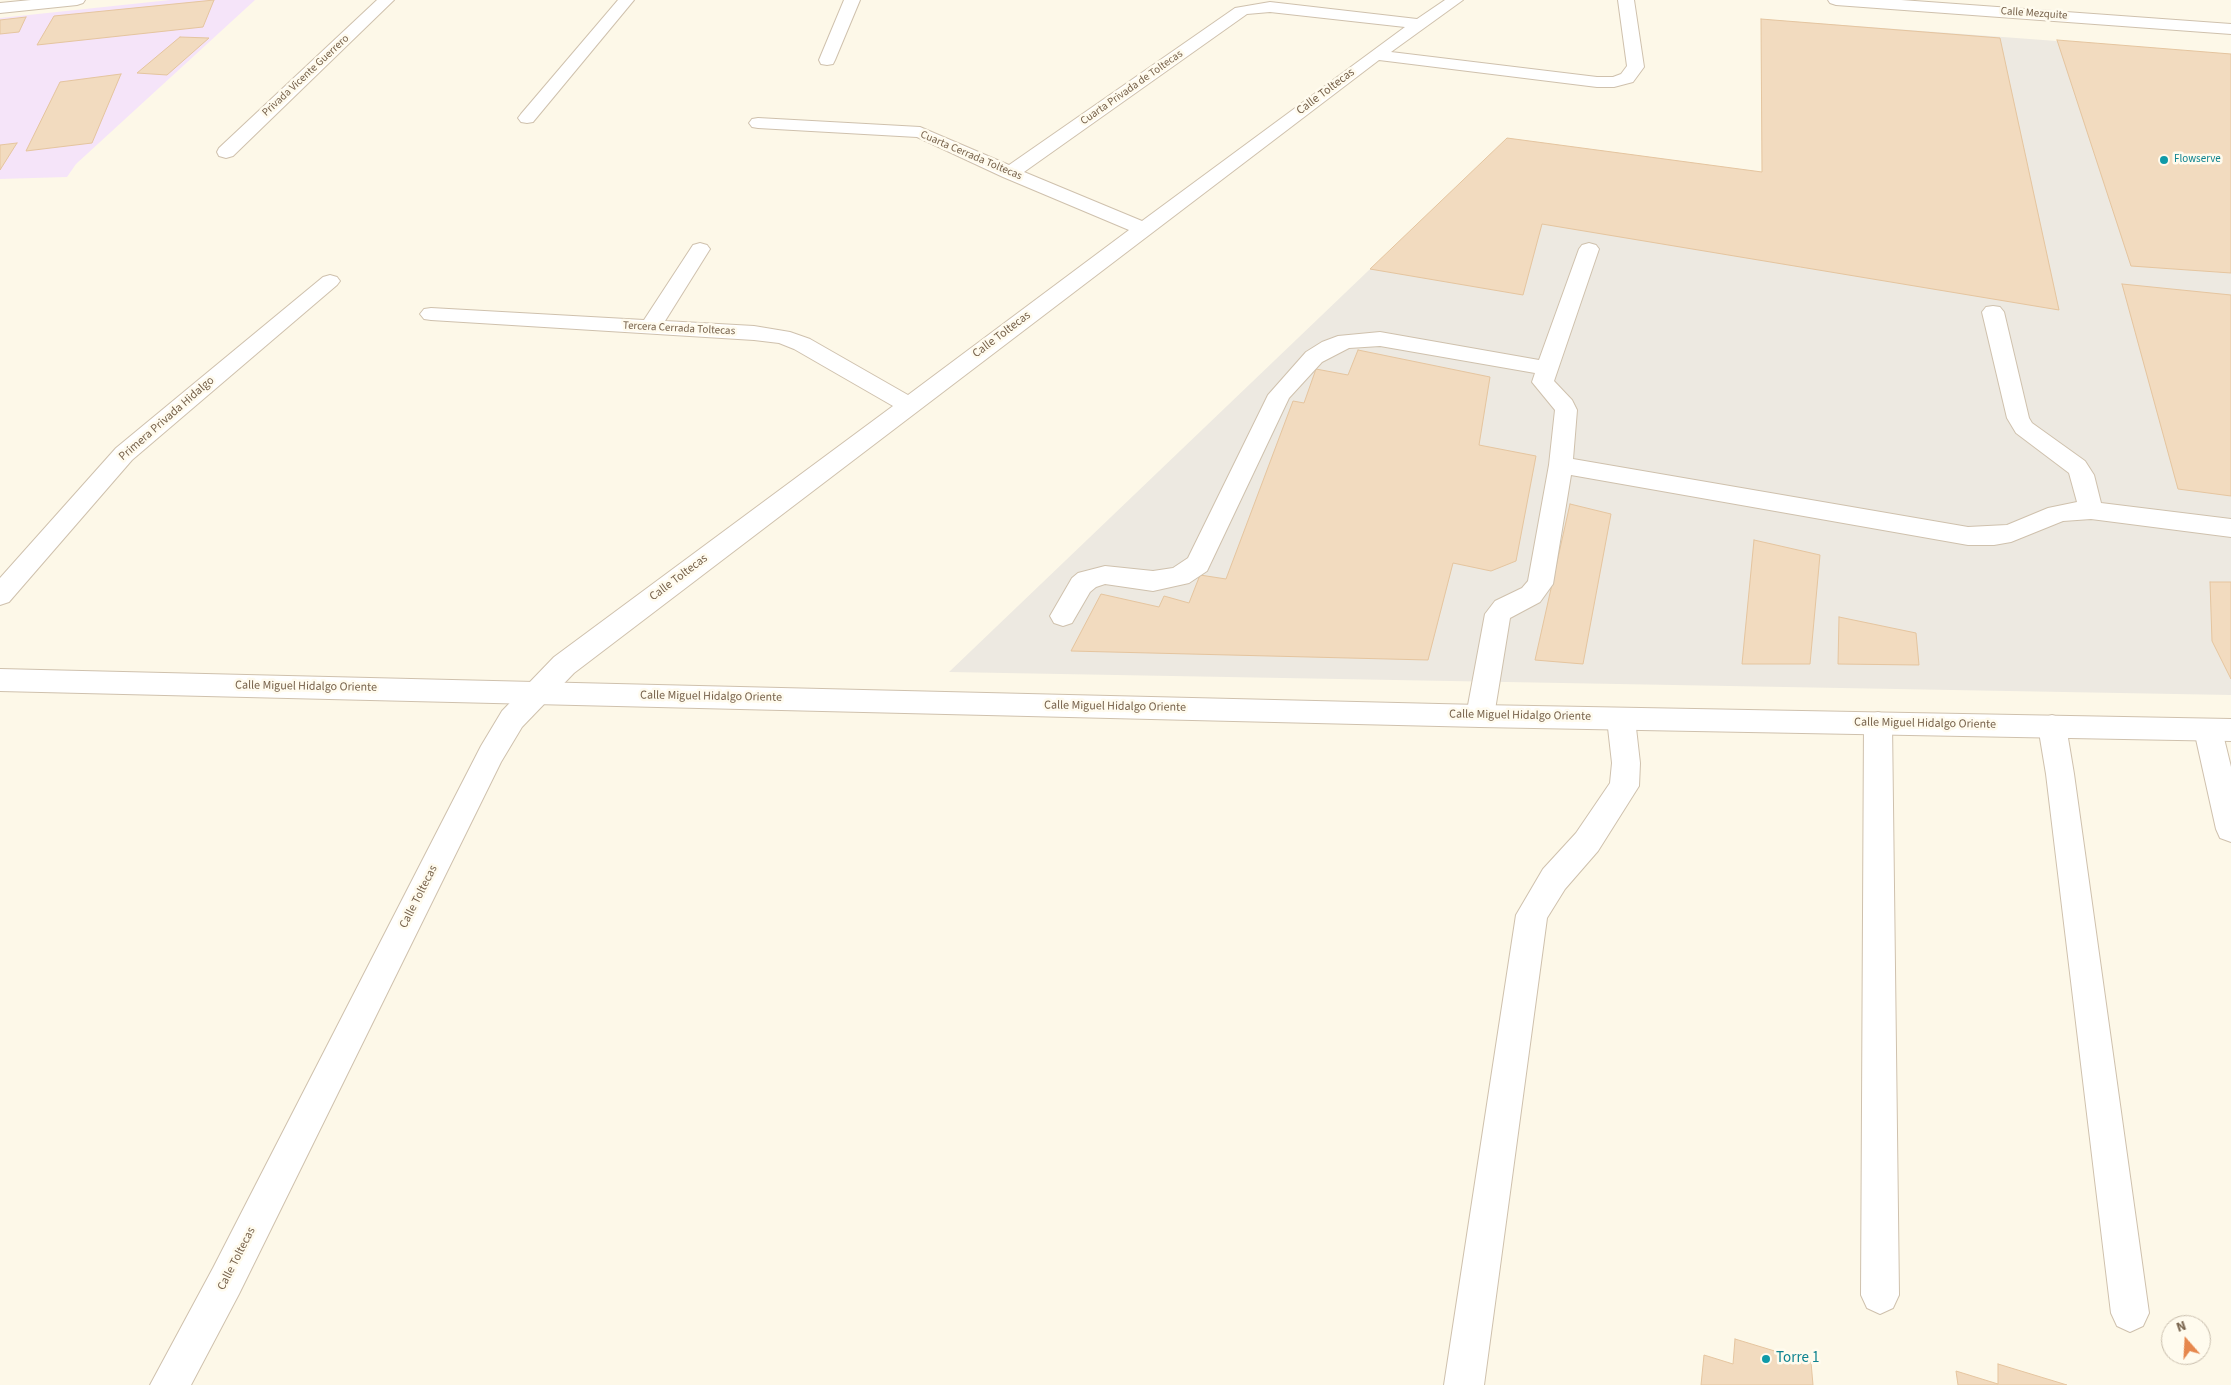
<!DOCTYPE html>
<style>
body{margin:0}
#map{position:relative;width:2231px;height:1385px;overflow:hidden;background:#fdf8e8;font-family:"Source Sans 3",sans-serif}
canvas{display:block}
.north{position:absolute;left:2161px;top:1315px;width:50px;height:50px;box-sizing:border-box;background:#fffbee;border:1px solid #c9bead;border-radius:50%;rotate:341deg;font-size:14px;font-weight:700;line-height:20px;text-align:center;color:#77624b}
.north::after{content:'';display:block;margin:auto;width:18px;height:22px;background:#e6874d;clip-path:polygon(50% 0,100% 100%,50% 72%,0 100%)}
</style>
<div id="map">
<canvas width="2231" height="1385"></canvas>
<div class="north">N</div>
</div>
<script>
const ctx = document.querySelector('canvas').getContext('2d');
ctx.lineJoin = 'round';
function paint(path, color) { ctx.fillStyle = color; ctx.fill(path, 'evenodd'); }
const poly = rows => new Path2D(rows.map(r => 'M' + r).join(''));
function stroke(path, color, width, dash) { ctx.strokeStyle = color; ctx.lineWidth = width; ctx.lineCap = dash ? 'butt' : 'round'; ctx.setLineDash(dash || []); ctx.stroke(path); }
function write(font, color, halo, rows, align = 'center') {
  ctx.font = font + ' "Source Sans 3",sans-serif'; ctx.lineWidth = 5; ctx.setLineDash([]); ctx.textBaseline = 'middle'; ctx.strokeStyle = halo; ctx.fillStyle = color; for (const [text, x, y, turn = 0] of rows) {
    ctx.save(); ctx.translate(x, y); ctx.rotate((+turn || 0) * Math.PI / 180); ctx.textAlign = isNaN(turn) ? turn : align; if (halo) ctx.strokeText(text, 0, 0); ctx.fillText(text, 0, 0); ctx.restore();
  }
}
const industrial = poly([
 [1761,19,2231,54,2231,695,949,672,1507,138,1762,172]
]);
const education = poly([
 [170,0,255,0,76,164,67,177,0,179,0,18]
]);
const building = poly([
 [214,0,203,27,37,45,54,16,214,0],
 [26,17,19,32,0,34,0,20,26,17],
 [1761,19,2000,38,2059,310,1542,224,1523,295,1370,269,1507,138,1762,172,1761,19],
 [180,37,209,38,167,75,137,73,180,37],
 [2057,40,2231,54,2231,273,2131,266,2057,40],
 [121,74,92,143,26,151,60,82,121,74],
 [17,143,0,170,0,145,17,143],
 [2122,284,2231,295,2231,496,2178,489,2122,284],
 [1358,350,1490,377,1479,445,1536,456,1516,561,1491,571,1453,563,1428,660,1071,651,1101,594,1159,607,1164,596,1189,603,1200,575,1226,579,1293,401,1304,403,1316,369,1348,375,1358,350],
 [1570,504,1611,514,1583,664,1535,660,1570,504],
 [1754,540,1820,555,1810,664,1742,664,1754,540],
 [2210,582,2231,582,2231,679,2212,641,2210,582],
 [1839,617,1916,633,1919,665,1838,664,1839,617],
 [1735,1339,1811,1362,1813,1385,1701,1385,1704,1355,1733,1364,1735,1339],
 [1998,1364,2067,1385,1958,1385,1956,1371,1998,1384,1998,1364]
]);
const service = poly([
 [1589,243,1596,245,1599,249,1554,381,1572,400,1577,410,1573,459,1968,527,2007,525,2048,508,2077,502,2069,473,2016,433,2007,418,1982,312,1986,307,1993,306,2000,307,2004,312,2029,418,2032,423,2085,461,2094,475,2101,503,2231,519,2231,537,2091,519,2063,521,2011,542,1994,545,1968,545,1571,475,1553,584,1540,602,1510,618,1494,716,1490,724,1480,727,1470,724,1466,716,1485,614,1495,601,1522,588,1528,581,1549,465,1555,410,1532,382,1535,373,1380,346,1349,348,1322,362,1289,398,1207,571,1189,583,1153,591,1105,584,1096,587,1090,592,1072,623,1063,626,1054,623,1050,616,1072,578,1078,573,1105,566,1153,571,1173,568,1188,558,1268,395,1306,352,1322,342,1338,336,1380,332,1539,360,1579,249,1582,245,1589,243],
 [1621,708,1631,711,1635,719,1640,763,1639,786,1598,851,1565,889,1547,918,1484,1385,1444,1385,1516,915,1543,869,1576,833,1610,783,1612,763,1607,719,1611,711,1621,708],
 [1878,712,1888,715,1892,723,1899,1295,1893,1308,1880,1314,1867,1308,1861,1295,1864,723,1868,715,1878,712],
 [2052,715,2062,718,2066,726,2074,774,2149,1313,2143,1326,2130,1332,2117,1326,2111,1313,2046,774,2038,726,2042,718,2052,715],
 [2208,719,2218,722,2222,730,2231,767,2231,842,2220,838,2216,829,2194,730,2198,722,2208,719]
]);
const minor = poly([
 [31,0,85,0,83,3,77,5,0,13,0,3,31,0],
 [377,0,394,0,233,156,226,158,219,156,217,152,219,148,377,0],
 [618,0,634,0,533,122,527,123,521,122,518,118,521,114,618,0],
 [844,0,860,0,835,60,833,64,827,65,821,64,819,60,844,0],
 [1445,0,1463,0,1391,52,1597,77,1613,77,1621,74,1627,66,1618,0,1634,0,1644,67,1633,82,1614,87,1597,87,1379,60,574,673,522,727,501,762,239,1294,191,1385,150,1385,213,1268,481,746,502,711,554,657,893,406,794,349,779,343,754,340,431,320,424,319,420,314,424,309,431,308,644,320,693,245,700,243,707,245,710,249,665,321,754,326,790,332,810,339,908,395,1129,230,1003,177,917,137,758,128,752,127,749,123,752,119,758,118,920,127,1009,165,1235,8,1270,2,1417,19,1445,0],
 [1270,12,1405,27,1142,221,1024,172,1247,14,1270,12],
 [1828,0,1901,0,2231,24,2231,34,1836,5,1830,3,1828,0],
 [330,275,337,277,340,281,337,285,132,460,9,602,0,605,0,578,116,448,323,277,330,275]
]);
const tertiary = poly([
 [0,669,1480,705,2231,719,2231,741,1480,727,0,691,0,669]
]);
const markers = [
 [2164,160,5,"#0f9aa8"],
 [1766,1359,5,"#0f9aa8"]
];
const farStreetnames = [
 ["Calle Mezquite",2034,14,4],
 ["Privada Vicente Guerrero",306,76,-43],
 ["Cuarta Privada de Toltecas",1132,88,-35],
 ["Cuarta Cerrada Toltecas",971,156,23],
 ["Tercera Cerrada Toltecas",679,329,3]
];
const farCulturenames = [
 ["Flowserve",2174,160]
];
const streetNames = [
 ["Calle Toltecas",1326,92,-37],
 ["Calle Toltecas",1002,335,-37],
 ["Primera Privada Hidalgo",167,419,-41],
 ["Calle Toltecas",679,578,-37],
 ["Calle Miguel Hidalgo Oriente",306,687,1],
 ["Calle Miguel Hidalgo Oriente",711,697,1],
 ["Calle Miguel Hidalgo Oriente",1115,707,1],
 ["Calle Miguel Hidalgo Oriente",1520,716,1],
 ["Calle Miguel Hidalgo Oriente",1925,724,1],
 ["Calle Toltecas",419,897,-63],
 ["Calle Toltecas",237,1259,-63]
];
const nearCulturenames = [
 ["Torre 1",1776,1359]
];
paint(industrial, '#ede9e1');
paint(education, '#f5e4f9');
paint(building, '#f2dbbf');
stroke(building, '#e5c59f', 1);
stroke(service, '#cfc1ad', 2);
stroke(minor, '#cfc1ad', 2);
stroke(tertiary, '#cfc1ad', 2);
paint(service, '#fff');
paint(minor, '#fff');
paint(tertiary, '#fff');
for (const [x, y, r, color] of markers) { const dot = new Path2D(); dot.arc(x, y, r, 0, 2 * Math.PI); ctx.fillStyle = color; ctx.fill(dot); stroke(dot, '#fffbee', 2); }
write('11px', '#77624b', '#fffbee', farStreetnames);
write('11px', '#0d838f', '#fffbee', farCulturenames, 'left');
write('12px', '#77624b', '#fffbee', streetNames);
write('15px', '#0d838f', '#fffbee', nearCulturenames, 'left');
</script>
